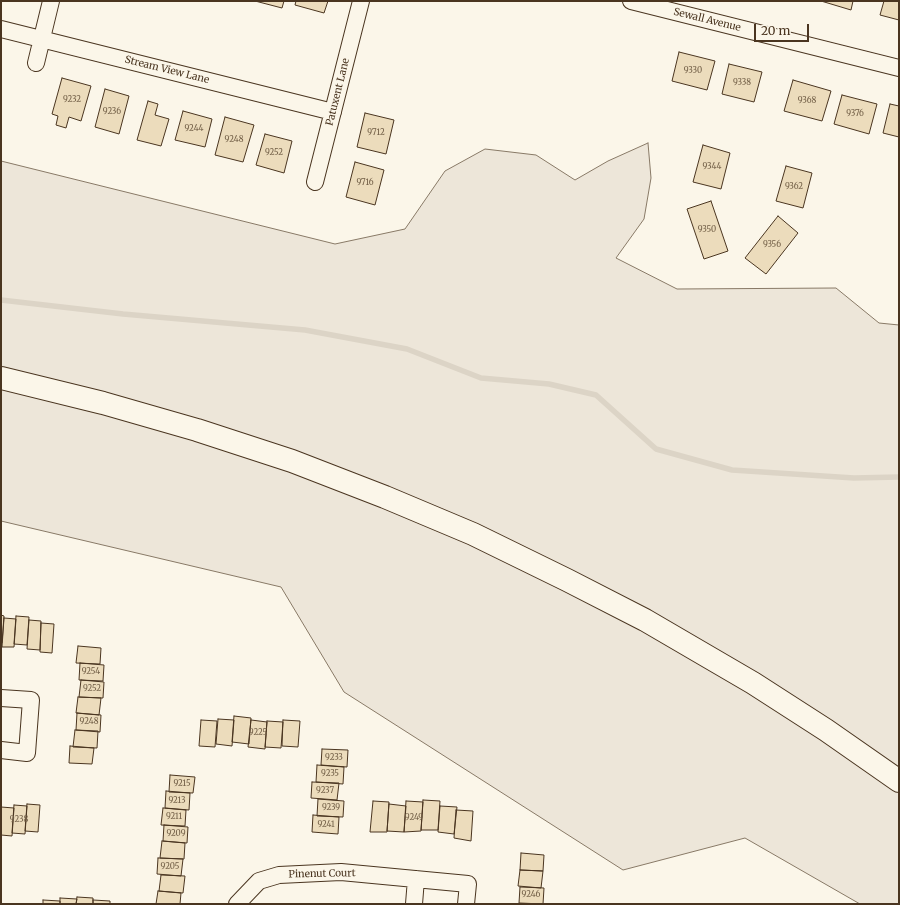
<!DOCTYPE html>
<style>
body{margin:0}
#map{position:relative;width:900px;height:905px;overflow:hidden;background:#fbf6e9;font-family:Merriweather,serif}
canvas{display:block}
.frame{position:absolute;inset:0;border:2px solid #4a3520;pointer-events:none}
.scale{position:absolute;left:754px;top:24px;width:55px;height:18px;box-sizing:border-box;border:2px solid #4a3520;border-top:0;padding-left:5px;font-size:12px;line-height:14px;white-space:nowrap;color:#4a3520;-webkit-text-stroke:3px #fbf6e9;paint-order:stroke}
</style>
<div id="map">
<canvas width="900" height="905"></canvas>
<div class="frame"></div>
<div class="scale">20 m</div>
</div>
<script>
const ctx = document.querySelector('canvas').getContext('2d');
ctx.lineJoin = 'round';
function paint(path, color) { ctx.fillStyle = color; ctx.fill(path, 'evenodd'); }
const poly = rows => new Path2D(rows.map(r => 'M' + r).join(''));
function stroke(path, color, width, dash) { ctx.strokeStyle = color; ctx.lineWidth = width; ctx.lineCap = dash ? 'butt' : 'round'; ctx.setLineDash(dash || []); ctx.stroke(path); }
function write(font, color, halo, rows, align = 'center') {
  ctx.font = font + ' Merriweather,serif'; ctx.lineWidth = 3; ctx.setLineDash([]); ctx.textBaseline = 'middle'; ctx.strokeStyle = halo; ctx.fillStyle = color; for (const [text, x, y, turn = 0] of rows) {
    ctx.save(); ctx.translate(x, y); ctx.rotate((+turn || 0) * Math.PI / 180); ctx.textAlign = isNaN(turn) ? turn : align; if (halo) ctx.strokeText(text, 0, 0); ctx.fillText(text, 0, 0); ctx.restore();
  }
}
const green = poly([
 [648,143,651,178,644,219,616,258,677,289,836,288,879,323,899,325,899,904,860,904,745,838,623,870,344,692,281,587,1,521,1,161,335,244,405,229,445,171,485,149,536,155,575,180,608,161,648,143]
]);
const stream = poly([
 [1,300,123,314,305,330,407,349,481,378,549,384,596,395,656,449,732,470,854,478,899,477]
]);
const building = poly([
 [255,1,284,1,282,8,255,1],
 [296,1,328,1,324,13,295,5,296,1],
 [821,1,853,1,851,10,821,1],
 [884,1,899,1,899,20,880,15,884,1],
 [679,52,715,61,707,90,672,81,679,52],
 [729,64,762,72,754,102,722,94,729,64],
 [62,78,91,86,81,121,69,117,66,128,56,125,58,116,52,114,62,78],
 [793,80,831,91,822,121,784,111,793,80],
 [105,89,129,96,119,134,95,127,105,89],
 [842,95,877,104,869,134,834,124,842,95],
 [148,101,158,104,155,115,169,119,161,146,137,140,148,101],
 [890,104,899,106,899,137,883,133,890,104],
 [183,111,212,119,205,147,175,140,183,111],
 [365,113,394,120,386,154,357,147,365,113],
 [225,117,254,125,243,162,215,155,225,117],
 [265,134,292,141,284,173,256,165,265,134],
 [703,145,730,153,721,189,693,182,703,145],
 [355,162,384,170,375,205,346,197,355,162],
 [786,166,812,173,803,208,776,201,786,166],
 [711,201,728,251,704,259,687,209,711,201],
 [778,216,798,233,766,274,745,258,778,216],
 [1,615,4,616,2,643,1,643,1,615],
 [16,616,29,617,27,645,14,644,16,616],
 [4,618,16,619,14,647,2,647,4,618],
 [29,620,41,621,40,650,27,649,29,620],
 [41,623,54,624,52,653,40,652,41,623],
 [78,646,101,648,100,664,76,663,78,646],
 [80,663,104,665,103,681,79,680,80,663],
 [81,680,104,682,103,698,79,697,81,680],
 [78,697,101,698,99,715,76,713,78,697],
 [77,713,101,715,100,732,76,730,77,713],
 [234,716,251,718,249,744,232,742,234,716],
 [218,719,234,720,232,746,216,744,218,719],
 [201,720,217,721,215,747,199,746,201,720],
 [251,720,267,722,265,749,248,747,251,720],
 [283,720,300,721,298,747,282,746,283,720],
 [267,721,283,722,281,748,265,747,267,721],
 [75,730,98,731,97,748,73,747,75,730],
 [70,746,94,748,92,764,69,763,70,746],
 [322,749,348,750,347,767,321,765,322,749],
 [317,765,344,767,343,784,316,782,317,765],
 [170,775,195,777,193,793,169,792,170,775],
 [312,782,339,783,337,800,311,798,312,782],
 [166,791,190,793,189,810,165,808,166,791],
 [318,799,344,801,343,817,317,816,318,799],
 [423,800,440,801,438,830,421,830,423,800],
 [373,801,389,802,387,832,370,832,373,801],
 [406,801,423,802,421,831,404,832,406,801],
 [27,804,40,805,38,832,25,831,27,804],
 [389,804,406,806,404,832,387,831,389,804],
 [14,805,27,806,25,834,12,833,14,805],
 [440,806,457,807,454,834,438,832,440,806],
 [1,807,14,808,12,836,1,835,1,807],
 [163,808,186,810,185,826,161,825,163,808],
 [456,810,473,811,471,841,454,838,456,810],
 [313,815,339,817,338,834,312,832,313,815],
 [164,825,188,827,187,843,163,841,164,825],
 [162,841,185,843,184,859,160,858,162,841],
 [521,853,544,855,543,871,520,870,521,853],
 [158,858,183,859,181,876,157,874,158,858],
 [520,870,543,871,541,888,518,886,520,870],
 [161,875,185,876,183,893,159,891,161,875],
 [520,887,544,888,543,904,519,903,520,887],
 [158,891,181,893,180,904,156,904,158,891],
 [77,897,93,898,93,904,76,904,77,897],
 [60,898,77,899,76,904,60,904,60,898],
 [43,900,60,901,60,904,43,904,43,900],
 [93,900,110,901,110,904,93,904,93,900]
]);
const street = poly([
 [631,1,899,68],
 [1,29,333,112],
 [36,63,51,1],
 [315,182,361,1],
 [1,698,31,700,27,753,1,750],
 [237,904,259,881,279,875,341,872,468,884,466,904],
 [414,904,416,879]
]);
const primary = poly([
 [1,378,103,403,197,430,292,461,385,497,473,534,567,580,645,620,753,683,826,730,899,781]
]);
const numberNames = [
 ["9330",693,71],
 ["9338",742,83],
 ["9232",72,100],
 ["9368",807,101],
 ["9236",112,112],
 ["9376",855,114],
 ["9244",194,129],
 ["9712",376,133],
 ["9248",234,140],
 ["9252",274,153],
 ["9344",712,167],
 ["9716",365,183],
 ["9362",794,187],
 ["9350",707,230],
 ["9356",772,245],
 ["9254",91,672],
 ["9252",92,689],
 ["9248",89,722],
 ["9225",258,733],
 ["9233",334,758],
 ["9235",330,774],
 ["9215",182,784],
 ["9237",325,791],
 ["9213",177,801],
 ["9239",331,808],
 ["9211",174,817],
 ["9249",414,818],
 ["9238",19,820],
 ["9241",326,825],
 ["9209",176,834],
 ["9205",170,867],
 ["9246",531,895]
];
const streetNames = [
 ["Sewall Avenue",707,20,14],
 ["Stream View Lane",167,70,14],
 ["Patuxent Lane",338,92,-76],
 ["Pinenut Court",322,874,-1]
];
paint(green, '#ede6d9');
stroke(green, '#887966', 1);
stroke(stream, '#dcd4c6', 5.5);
paint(building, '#ecdcbc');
stroke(building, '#4a3520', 1);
stroke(street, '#4a3520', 18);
stroke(primary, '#4a3520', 24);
stroke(street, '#fbf6e9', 16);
stroke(primary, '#fbf6e9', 22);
write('8px', '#725f47', null, numberNames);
write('10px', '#4a3520', '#fbf6e9', streetNames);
</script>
